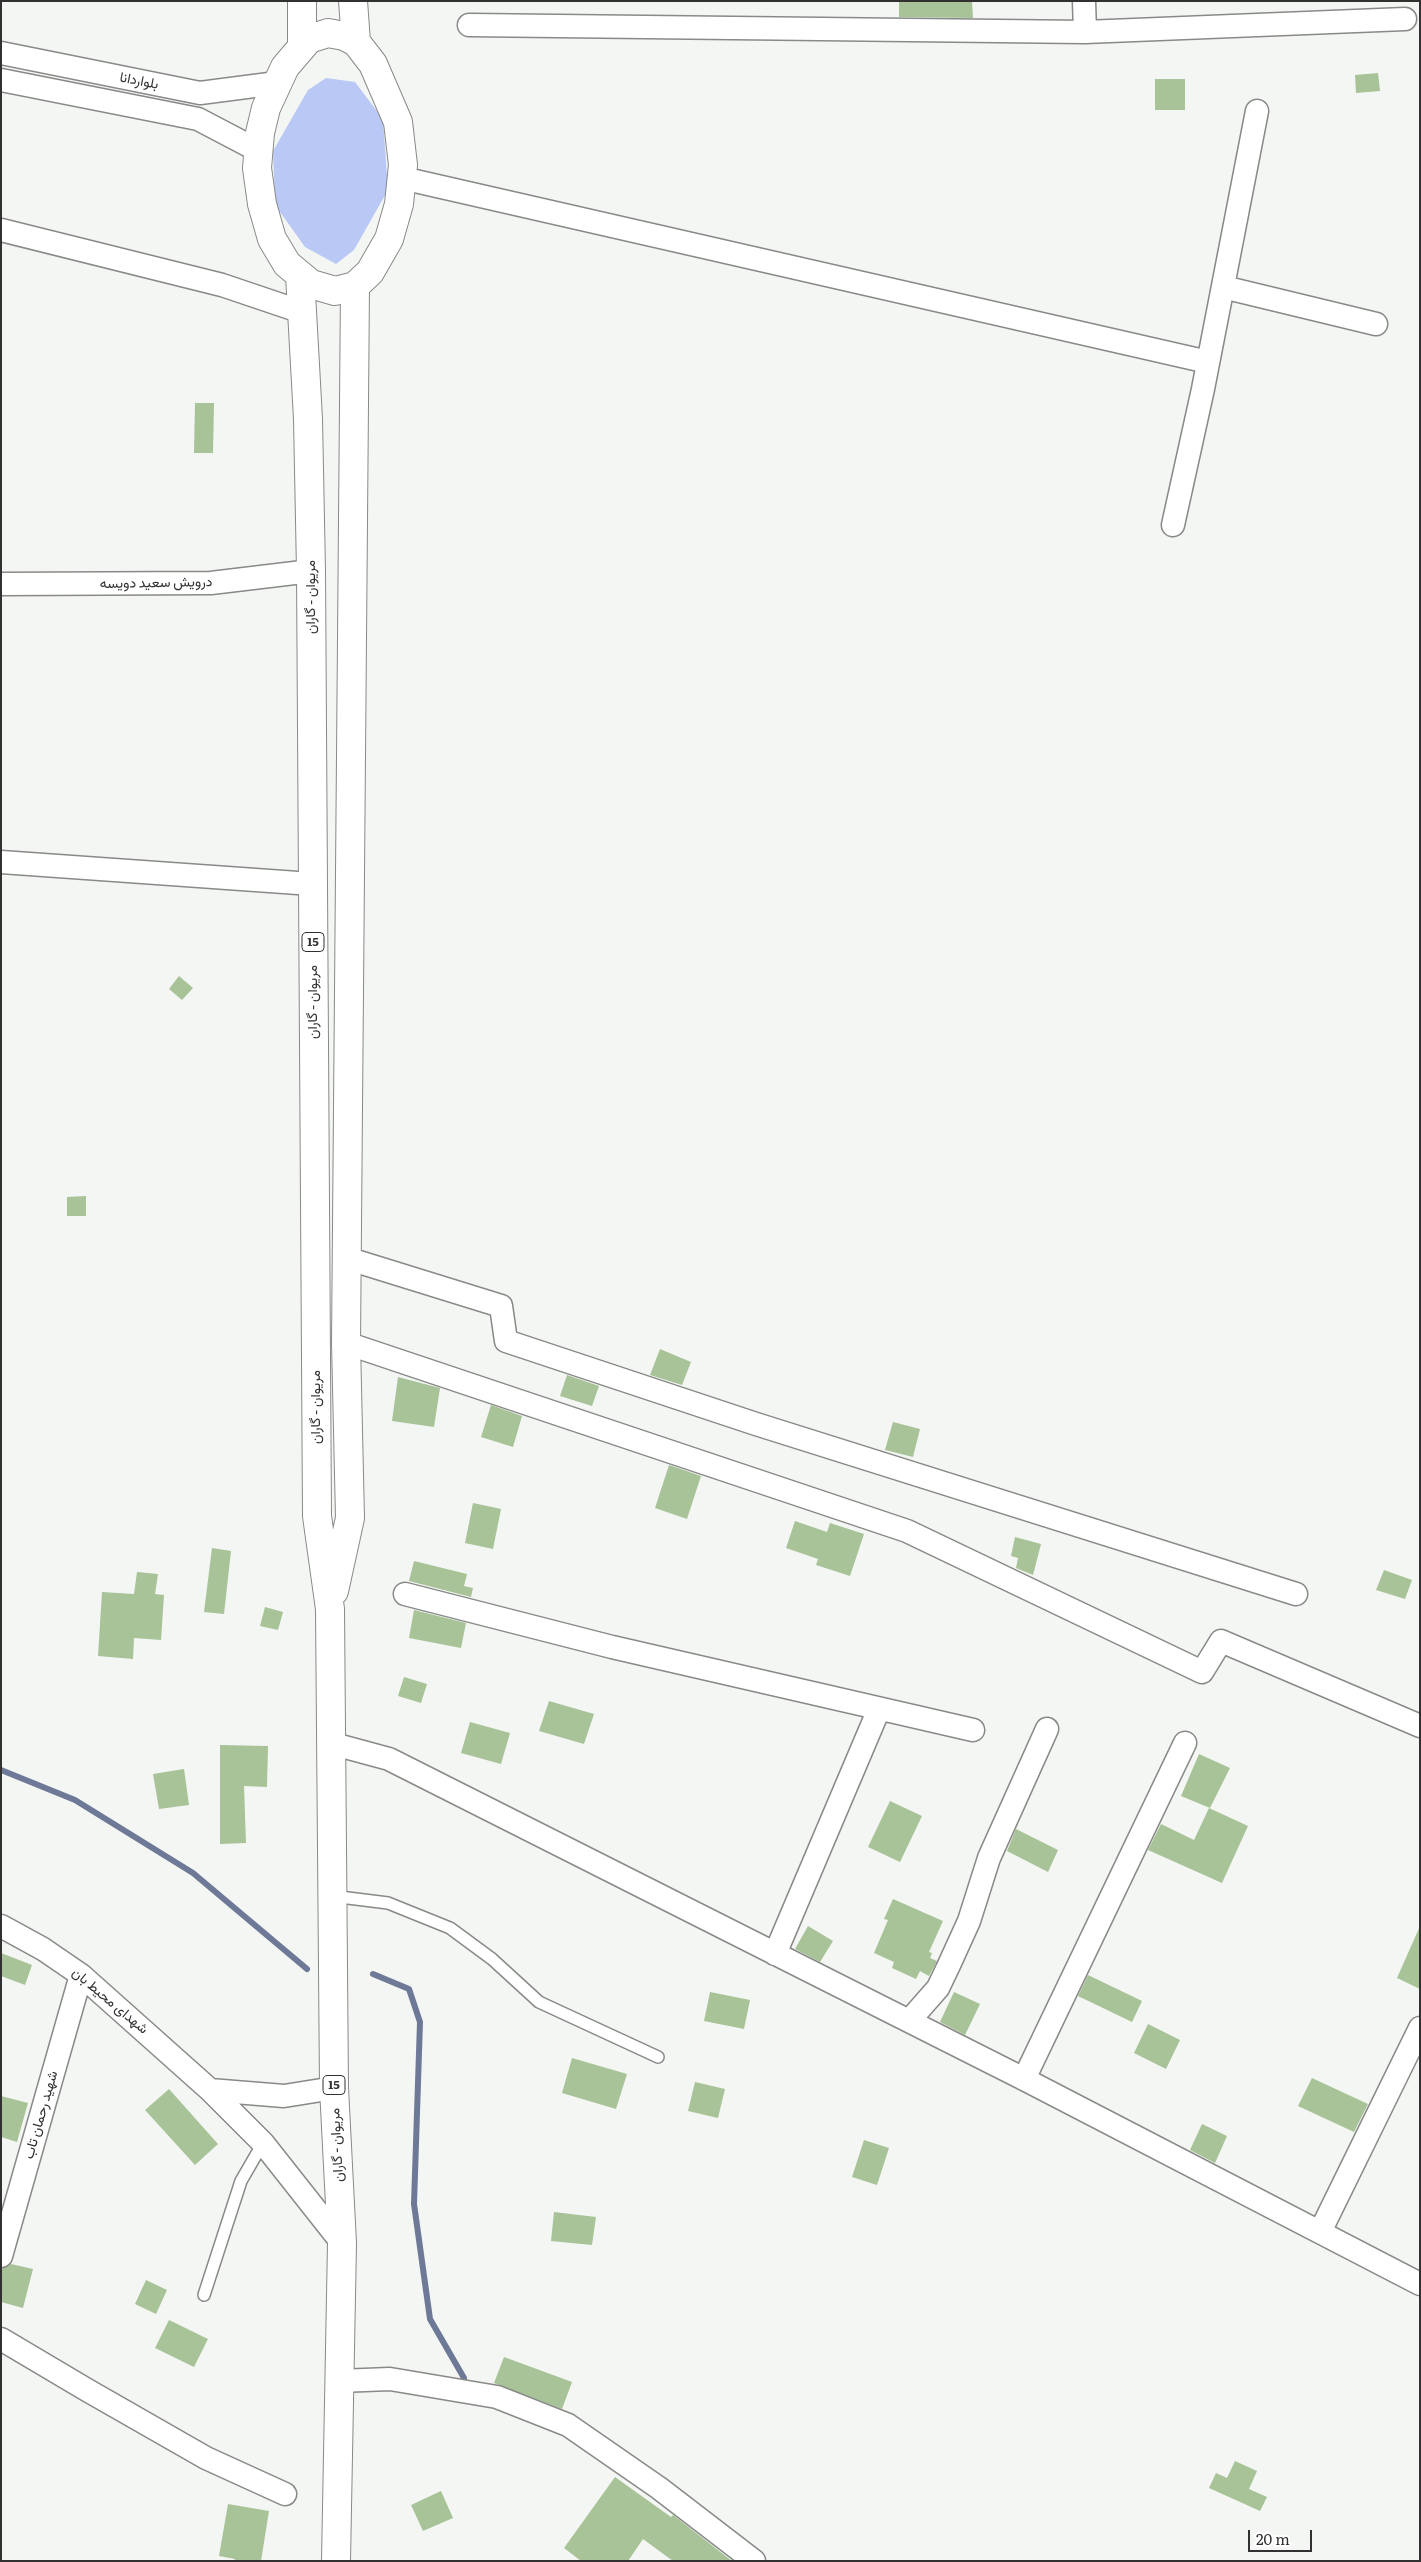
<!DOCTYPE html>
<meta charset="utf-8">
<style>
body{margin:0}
#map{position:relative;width:1421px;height:2562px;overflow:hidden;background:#f4f6f3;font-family:Literata,serif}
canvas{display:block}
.frame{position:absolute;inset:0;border:2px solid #303130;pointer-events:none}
.scale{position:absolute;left:1248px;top:2530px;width:64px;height:22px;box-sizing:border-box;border:2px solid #303130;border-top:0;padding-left:6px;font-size:15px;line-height:18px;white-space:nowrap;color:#303130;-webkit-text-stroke:4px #fff;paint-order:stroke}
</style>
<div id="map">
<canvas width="1421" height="2562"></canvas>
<div class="frame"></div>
<div class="scale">20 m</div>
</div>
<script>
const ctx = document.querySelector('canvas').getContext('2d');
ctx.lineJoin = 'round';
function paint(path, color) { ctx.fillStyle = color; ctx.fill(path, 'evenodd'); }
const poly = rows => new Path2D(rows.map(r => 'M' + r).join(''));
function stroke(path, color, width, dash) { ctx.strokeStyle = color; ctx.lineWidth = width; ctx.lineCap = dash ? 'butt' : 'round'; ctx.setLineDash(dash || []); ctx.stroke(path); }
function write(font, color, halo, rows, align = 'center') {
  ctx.font = font + ' Literata,Vazirmatn,serif'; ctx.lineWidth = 4; ctx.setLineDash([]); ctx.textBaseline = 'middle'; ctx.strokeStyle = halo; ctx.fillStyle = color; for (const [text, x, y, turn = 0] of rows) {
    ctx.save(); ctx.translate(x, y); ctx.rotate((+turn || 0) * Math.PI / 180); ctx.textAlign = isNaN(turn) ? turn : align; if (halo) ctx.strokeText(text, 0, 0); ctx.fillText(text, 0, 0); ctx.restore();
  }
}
const green = poly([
 [326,78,355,82,383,119,388,190,354,250,336,264,305,247,275,205,273,151,308,90]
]);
const stream = poly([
 [1,1770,75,1800,193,1873,307,1969],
 [373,1974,409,1989,420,2022,414,2204,430,2319,464,2378]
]);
const building = poly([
 [899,1,972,1,973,18,899,17],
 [1378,73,1380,91,1356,93,1355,75],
 [1155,79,1185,79,1185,110,1155,110],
 [195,403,214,403,213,453,194,453],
 [179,976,193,988,182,1000,169,989],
 [86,1196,86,1216,67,1216,67,1197],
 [660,1349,691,1362,682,1385,650,1375],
 [567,1375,599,1386,592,1406,560,1396],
 [398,1377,440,1388,434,1427,392,1421],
 [491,1405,522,1416,513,1447,481,1437],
 [893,1422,920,1429,913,1457,885,1450],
 [669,1465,701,1476,687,1519,655,1508],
 [473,1503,501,1509,493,1549,465,1543],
 [795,1521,827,1532,830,1523,864,1534,850,1576,816,1565,818,1559,786,1548],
 [1015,1537,1041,1544,1033,1575,1016,1568,1018,1558,1011,1556],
 [212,1548,231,1551,224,1614,204,1612],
 [414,1561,467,1574,464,1586,473,1588,471,1597,409,1581],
 [1384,1570,1412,1580,1405,1599,1376,1590],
 [137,1572,158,1574,155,1594,164,1595,161,1640,134,1638,133,1659,98,1656,102,1592,134,1594],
 [265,1607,283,1612,278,1630,260,1626],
 [414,1610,466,1623,461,1648,409,1638],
 [404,1677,427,1684,421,1703,398,1696],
 [549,1701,594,1714,584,1744,539,1731],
 [470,1722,510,1733,501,1764,461,1753],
 [220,1745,268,1746,267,1787,244,1786,246,1843,220,1844],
 [1199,1754,1230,1768,1210,1808,1181,1796],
 [184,1769,189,1805,159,1809,153,1774],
 [890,1801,922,1816,900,1862,868,1847],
 [1209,1808,1248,1826,1222,1883,1148,1850,1161,1824,1194,1840],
 [1016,1829,1058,1850,1048,1872,1007,1851],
 [893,1899,943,1921,929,1952,932,1953,930,1958,937,1961,929,1976,920,1971,916,1979,892,1968,894,1962,874,1953,888,1920,884,1919],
 [808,1926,833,1941,820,1962,795,1949],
 [1420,1926,1420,1989,1397,1978],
 [1,1953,32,1965,25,1985,1,1976],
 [1088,1975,1142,2001,1132,2022,1078,1996],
 [710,1992,750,2000,744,2029,704,2021],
 [954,1992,980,2004,965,2035,940,2022],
 [1148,2024,1180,2040,1166,2069,1134,2053],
 [572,2058,627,2074,616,2109,562,2093],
 [1312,2078,1368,2104,1354,2132,1298,2106],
 [695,2082,725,2089,718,2118,688,2111],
 [169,2089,218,2144,195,2165,145,2110],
 [1,2096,28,2103,17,2142,1,2137],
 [1202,2124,1227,2136,1215,2163,1190,2150],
 [864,2140,889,2148,877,2185,852,2177],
 [554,2212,596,2217,592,2245,551,2241],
 [11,2264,33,2269,23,2308,1,2302,1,2269],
 [146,2280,167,2290,156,2314,135,2304],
 [169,2320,208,2339,194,2367,155,2348],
 [504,2357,572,2382,562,2409,494,2383],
 [1235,2461,1257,2471,1249,2489,1267,2497,1260,2511,1209,2488,1216,2473,1227,2478],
 [615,2477,671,2517,673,2515,732,2561,673,2561,643,2539,628,2561,581,2561,564,2548],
 [441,2491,453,2518,423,2531,411,2505],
 [228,2504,269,2511,261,2561,234,2561,235,2559,219,2556]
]);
const service = poly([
 [332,1896,388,1903,450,1928,492,1959,539,2002,658,2057],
 [204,2295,241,2181,263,2143]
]);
const minor = poly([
 [1084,1,1085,32],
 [469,25,1085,32,1405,19],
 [1,53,200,93,277,83],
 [1,80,198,119,259,151],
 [402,178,1208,362],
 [1,230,222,285,302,312],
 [1223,287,1376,324],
 [1173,525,1203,389,1257,111],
 [1,584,211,583,311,571],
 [1,862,312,884],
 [346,1258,501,1306,506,1341,756,1424,1296,1594],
 [346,1343,907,1531,1202,1672,1221,1641,1420,1726],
 [405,1594,612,1647,973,1730],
 [330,1743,389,1759,1024,2079,1420,2284],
 [1,1926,43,1949,81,1975,210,2090,263,2143,342,2243],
 [775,1954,879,1709],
 [909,2021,938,1988,949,1965,969,1921,989,1858,1047,1729],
 [1024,2079,1185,1743],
 [210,2090,284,2096,334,2088],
 [1320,2232,1420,2028],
 [1,2256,81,1975],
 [1,2339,87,2390,206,2458,285,2494],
 [339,2381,390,2379,497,2397,568,2425,659,2488,754,2561]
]);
const primary = poly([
 [353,1,356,42],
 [328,33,344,36,356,42,373,64,398,122,403,165,399,204,389,239,370,272,355,286,335,291,311,284,287,264,272,239,262,204,257,168,260,133,266,108,285,67,309,39,328,33],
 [302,46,302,1],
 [300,275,308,419,311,571,317,1516,330,1609,334,2088,342,2243,336,2561],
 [334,1591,350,1518,346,1343,355,286]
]);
const shields = [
 [313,942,22],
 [334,2085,22]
];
const shieldNames = [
 ["15",313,942],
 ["15",334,2085]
];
const streetNames = [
 ["بلواردانا",139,81,11],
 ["درویش سعید دویسه",156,583,-1],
 ["مریوان - گاران",311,597,-90],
 ["مریوان - گاران",313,1002,-90],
 ["مریوان - گاران",316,1407,-90],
 ["شهدای محیط بان",110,2001,40],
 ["شهید رحمان تاب",41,2115,-74],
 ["مریوان - گاران",337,2145,-93]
];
paint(green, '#bac8f5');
stroke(stream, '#6e7998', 6);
paint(building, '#a7c397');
stroke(service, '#888a87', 14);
stroke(minor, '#888a87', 25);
stroke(primary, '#888a87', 30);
stroke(service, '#fff', 11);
stroke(minor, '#fff', 22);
stroke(primary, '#fff', 28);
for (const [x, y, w] of shields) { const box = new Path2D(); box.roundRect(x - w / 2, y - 9.5, w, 19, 4); ctx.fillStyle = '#fff'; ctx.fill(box); stroke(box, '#303130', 1); }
write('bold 12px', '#303130', null, shieldNames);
write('14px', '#303130', '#fff', streetNames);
</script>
